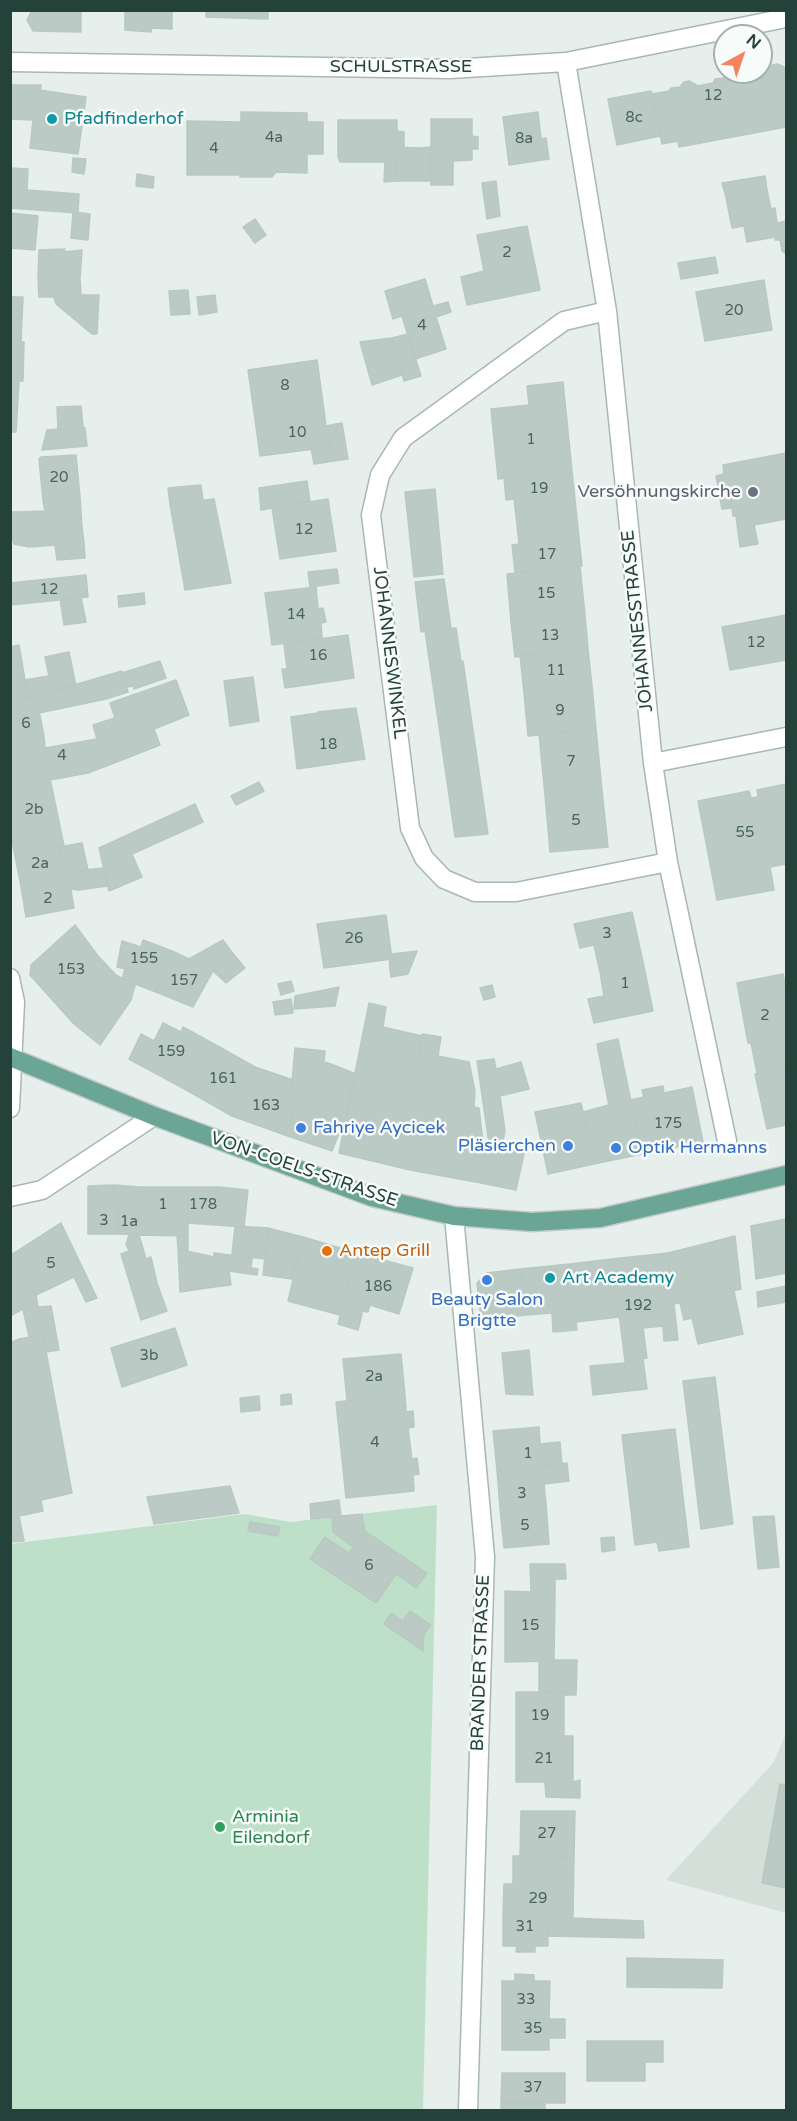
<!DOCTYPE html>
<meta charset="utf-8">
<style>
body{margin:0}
#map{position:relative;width:797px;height:2121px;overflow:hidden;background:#e6efeb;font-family:"Varela Round",sans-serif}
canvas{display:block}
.frame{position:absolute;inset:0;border:12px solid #24423a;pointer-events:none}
.north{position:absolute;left:713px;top:24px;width:60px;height:60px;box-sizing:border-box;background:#f7fbf9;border:2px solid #a3b1ad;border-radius:50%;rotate:40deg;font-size:16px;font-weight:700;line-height:24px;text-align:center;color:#24423a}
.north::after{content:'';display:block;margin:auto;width:21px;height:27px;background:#f4845f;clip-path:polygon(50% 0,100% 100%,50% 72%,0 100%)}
</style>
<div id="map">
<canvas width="797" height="2121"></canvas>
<div class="frame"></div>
<div class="north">N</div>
</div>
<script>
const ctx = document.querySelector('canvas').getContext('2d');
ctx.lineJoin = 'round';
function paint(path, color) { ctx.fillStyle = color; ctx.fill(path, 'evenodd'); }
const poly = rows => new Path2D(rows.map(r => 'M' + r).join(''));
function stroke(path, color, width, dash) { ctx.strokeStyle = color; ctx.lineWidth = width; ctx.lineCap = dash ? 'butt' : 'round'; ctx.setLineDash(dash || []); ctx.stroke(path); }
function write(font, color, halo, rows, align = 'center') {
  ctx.font = font + ' "Varela Round",sans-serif'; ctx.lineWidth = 5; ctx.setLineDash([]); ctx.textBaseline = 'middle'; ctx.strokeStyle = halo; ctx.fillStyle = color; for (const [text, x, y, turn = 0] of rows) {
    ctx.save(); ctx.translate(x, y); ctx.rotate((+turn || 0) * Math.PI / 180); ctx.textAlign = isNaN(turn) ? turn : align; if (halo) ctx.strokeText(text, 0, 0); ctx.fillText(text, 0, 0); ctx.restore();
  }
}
const built = poly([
 [786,1734,786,1913,666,1880,773,1763]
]);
const green = poly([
 [437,1505,423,2110,11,2110,10,1544,245,1514,291,1522]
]);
const building = poly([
 [32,10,81,10,81,32,33,31,27,20,32,10],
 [123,10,174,10,172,13,172,29,151,28,151,32,125,30,125,11,123,10],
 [206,10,268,10,268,19,206,17,206,10],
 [777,64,784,67,786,79,786,127,679,147,678,141,662,144,652,94,669,91,671,88,680,87,684,82,689,81,698,86,713,83,715,79,724,78,728,74,734,72,742,77,757,75,758,72,768,70,772,65,777,64],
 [10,85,41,85,40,90,86,97,78,154,30,148,33,120,10,119,10,85],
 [651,91,660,136,617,145,608,99,651,91],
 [241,112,307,113,307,173,276,172,272,177,240,177,241,112],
 [538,112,541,139,546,138,549,159,509,165,503,117,538,112],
 [431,119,472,119,472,136,478,137,478,149,472,149,472,160,453,161,453,185,431,185,431,119],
 [338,120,397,120,397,131,404,132,404,148,397,147,396,181,384,182,385,162,340,162,338,157,338,120],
 [187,121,241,122,240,175,187,175,187,121],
 [307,122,323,122,323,154,307,154,307,122],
 [397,147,418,148,418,181,396,181,397,147],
 [432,147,431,181,418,181,418,148,432,147],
 [73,158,86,159,84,174,72,172,73,158],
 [10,168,28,169,27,190,79,194,78,213,10,208,10,168],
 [137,174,154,177,153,188,136,186,137,174],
 [765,176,767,190,726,197,722,183,765,176],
 [496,181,500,216,487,219,482,183,496,181],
 [767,190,771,209,775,208,777,223,786,221,786,254,782,251,780,240,775,240,775,237,747,242,744,226,732,228,726,197,767,190],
 [73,212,90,214,88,240,71,238,73,212],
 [10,213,38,216,35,250,10,248,10,213],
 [255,219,266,235,255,243,243,227,255,219],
 [527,226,540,290,467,305,461,277,484,271,477,235,527,226],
 [65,249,64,252,82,250,80,278,38,279,39,250,65,249],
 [715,257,718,273,681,279,678,263,715,257],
 [80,278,81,295,99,295,97,334,92,334,56,304,54,297,39,297,38,279,80,278],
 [425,279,433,306,448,302,451,312,436,317,446,349,415,359,402,316,393,319,385,291,425,279],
 [764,280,772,330,705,341,696,292,764,280],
 [188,290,190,314,171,315,169,291,188,290],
 [215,295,217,312,199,315,197,297,215,295],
 [10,297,23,297,21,342,24,342,23,381,19,381,16,432,10,432,10,297],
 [408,334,421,376,404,381,392,338,408,334],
 [392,338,402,375,372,385,360,342,392,338],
 [317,360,323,403,254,412,248,370,317,360],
 [563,382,572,471,498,479,491,409,529,405,527,386,563,382],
 [323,403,326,426,336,424,338,439,329,440,329,447,260,456,254,412,323,403],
 [81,406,83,427,58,430,57,407,81,406],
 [342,423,348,459,314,464,311,448,329,447,329,440,338,439,336,424,342,423],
 [83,427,85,428,87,446,42,450,47,430,83,427],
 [786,453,786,519,754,525,758,544,740,547,736,516,733,516,732,508,722,509,716,476,724,474,723,465,786,453],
 [76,455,80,497,43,500,39,459,41,457,76,455],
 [572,471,577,519,517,525,514,499,506,500,504,478,572,471],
 [307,481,310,501,261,510,259,488,307,481],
 [201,485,203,500,170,504,168,488,201,485],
 [435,489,443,574,414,577,405,492,435,489],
 [80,497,82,527,20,531,18,512,45,511,43,500,80,497],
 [214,499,231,583,185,590,170,504,214,499],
 [328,499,336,551,280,559,272,508,328,499],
 [10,512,18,512,20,527,10,528,10,512],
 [577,519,582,566,515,572,512,545,519,544,517,525,577,519],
 [20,527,20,531,82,527,84,543,29,547,14,544,10,528,20,527],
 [84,543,85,558,57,560,55,545,84,543],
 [580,566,585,615,511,622,507,574,580,566],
 [337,569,339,583,310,587,308,572,337,569],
 [86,575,88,597,11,605,10,583,86,575],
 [444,579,451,628,421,632,415,582,444,579],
 [316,587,318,609,323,608,326,622,321,623,322,638,272,645,265,593,316,587],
 [144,593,145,604,119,607,118,596,144,593],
 [81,597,86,622,64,625,60,599,81,597],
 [585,615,588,649,515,657,511,622,585,615],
 [786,615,786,660,730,670,722,627,786,615],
 [456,628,461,661,430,665,425,631,456,628],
 [348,635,354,678,285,688,282,669,287,669,284,644,348,635],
 [19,645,28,698,10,701,10,647,19,645],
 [588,649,592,686,524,693,520,655,588,649],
 [69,652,76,686,28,698,25,680,49,676,45,657,69,652],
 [160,661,166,678,134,689,133,686,127,687,122,673,160,661],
 [463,661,488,834,455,837,430,665,463,661],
 [122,671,128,692,106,699,39,713,36,696,122,671],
 [253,677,259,721,230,726,224,681,253,677],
 [176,680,189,715,154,729,160,745,114,763,109,735,97,739,93,725,115,718,110,703,176,680],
 [592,686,596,729,528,736,524,693,592,686],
 [36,696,44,736,10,742,10,701,36,696],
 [356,708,365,759,297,769,291,717,318,713,318,712,356,708],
 [596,729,602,790,545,795,539,734,596,729],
 [109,735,114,763,88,773,50,780,51,783,10,789,10,742,44,736,45,748,97,739,109,735],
 [259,782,264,791,236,805,231,796,259,782],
 [51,783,64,846,15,856,10,831,10,789,51,783],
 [786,784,786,864,770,867,774,890,717,900,698,801,749,791,751,798,758,797,757,790,786,784],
 [602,790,608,847,550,852,545,795,602,790],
 [195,804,203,822,132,854,142,877,109,891,99,848,195,804],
 [82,843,88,870,65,872,59,847,82,843],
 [59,847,65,872,20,881,15,856,59,847],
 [103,868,107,886,79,890,70,889,68,872,103,868],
 [68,872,74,908,26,917,20,881,68,872],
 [632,912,643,962,600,972,594,945,580,948,574,924,632,912],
 [386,915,392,959,324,968,317,924,386,915],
 [75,925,98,956,116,975,74,1024,30,975,31,965,75,925],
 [143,940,172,951,156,992,122,979,125,969,117,967,122,941,141,947,143,940],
 [223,940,231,951,224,956,213,971,193,1007,156,992,172,951,189,959,223,940],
 [231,951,245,968,226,983,213,971,224,956,231,951],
 [417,951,408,974,391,977,389,959,392,959,392,954,417,951],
 [643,962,653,1011,594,1023,588,999,604,996,600,972,643,962],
 [783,974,786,990,786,1067,757,1073,751,1043,748,1043,737,983,783,974],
 [116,975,135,985,131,1000,100,1045,74,1024,116,975],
 [291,981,294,991,281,995,278,984,291,981],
 [492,985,495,997,484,1000,480,988,492,985],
 [339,987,335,1006,294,1009,295,996,339,987],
 [291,999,293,1013,275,1015,273,1002,291,999],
 [369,1003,386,1007,383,1027,422,1036,414,1086,431,1088,426,1128,425,1128,410,1170,339,1153,369,1003],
 [163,1023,181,1032,183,1027,214,1044,190,1092,129,1059,141,1034,154,1041,163,1023],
 [422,1034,441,1037,438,1056,469,1062,475,1091,474,1107,479,1108,483,1142,426,1128,431,1088,414,1086,422,1034],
 [618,1039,632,1106,610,1111,597,1044,618,1039],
 [214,1044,255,1067,232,1116,190,1092,214,1044],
 [295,1048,325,1051,324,1062,331,1064,327,1105,291,1093,295,1048],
 [494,1059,496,1069,521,1062,529,1089,500,1096,505,1130,502,1146,489,1143,477,1061,494,1059],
 [331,1064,356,1074,348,1113,327,1105,331,1064],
 [255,1067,293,1080,291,1093,298,1097,285,1135,232,1116,255,1067],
 [786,1067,786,1125,767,1129,755,1074,786,1067],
 [663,1086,664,1093,692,1087,703,1142,642,1154,630,1100,644,1097,642,1090,663,1086],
 [299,1096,347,1113,332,1151,285,1135,299,1096],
 [581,1103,594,1164,548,1174,535,1112,581,1103],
 [609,1105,610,1111,632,1106,642,1154,594,1164,583,1112,609,1105],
 [425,1128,489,1143,481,1183,410,1170,425,1128],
 [489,1143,525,1149,516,1190,481,1183,489,1143],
 [114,1185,139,1187,139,1235,119,1234,119,1209,113,1208,114,1185],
 [114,1185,113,1208,119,1209,119,1234,88,1234,88,1186,114,1185],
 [139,1187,188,1187,188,1236,139,1235,139,1187],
 [188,1187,219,1187,216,1225,187,1223,188,1187],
 [219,1187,248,1190,244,1227,216,1225,219,1187],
 [786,1219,786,1273,756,1279,751,1226,786,1219],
 [61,1223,97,1298,86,1302,74,1277,36,1295,16,1252,61,1223],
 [235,1226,268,1228,266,1259,232,1255,235,1226],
 [268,1228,303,1237,292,1279,263,1275,268,1228],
 [129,1235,139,1235,146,1259,151,1257,157,1283,167,1311,141,1320,121,1254,129,1251,126,1244,129,1235],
 [177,1235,188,1236,188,1251,178,1249,177,1235],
 [735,1236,741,1289,706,1297,700,1245,735,1236],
 [303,1237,357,1253,340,1315,288,1301,303,1237],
 [700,1245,706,1297,674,1304,668,1253,700,1245],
 [178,1249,214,1257,214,1287,180,1292,178,1249],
 [16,1252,36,1295,43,1335,29,1337,23,1309,10,1316,10,1255,16,1252],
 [214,1253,252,1258,251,1268,258,1269,257,1275,229,1271,231,1285,214,1287,214,1253],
 [357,1253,413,1268,399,1314,370,1305,368,1312,361,1311,362,1314,358,1330,338,1324,357,1253],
 [668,1253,674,1304,645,1308,646,1319,642,1320,647,1358,625,1361,612,1259,668,1253],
 [612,1259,619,1317,576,1322,570,1264,612,1259],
 [570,1264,577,1330,553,1332,552,1313,526,1315,520,1269,570,1264],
 [520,1269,526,1315,481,1320,477,1283,487,1273,520,1269],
 [786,1286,786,1302,758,1307,757,1292,786,1286],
 [734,1291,743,1334,698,1344,692,1318,684,1320,680,1303,734,1291],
 [674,1304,678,1340,664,1341,663,1326,643,1328,642,1320,646,1319,645,1308,674,1304],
 [51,1306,59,1350,46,1352,38,1307,51,1306],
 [175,1328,187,1365,122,1387,111,1348,175,1328],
 [43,1335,72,1493,41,1500,43,1511,19,1516,24,1541,10,1542,10,1343,19,1339,43,1335],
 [529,1350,533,1395,506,1394,502,1353,529,1350],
 [401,1354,405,1395,347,1401,343,1359,401,1354],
 [643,1359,647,1389,628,1391,625,1361,643,1359],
 [625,1363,628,1391,593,1395,590,1366,625,1363],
 [715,1377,733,1524,701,1529,683,1381,715,1377],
 [291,1394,292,1404,281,1405,281,1395,291,1394],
 [405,1395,406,1412,413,1411,414,1427,408,1428,412,1459,417,1458,419,1474,413,1475,414,1491,346,1498,336,1402,405,1395],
 [259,1396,260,1410,241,1412,240,1398,259,1396],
 [539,1427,540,1444,560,1442,562,1464,497,1470,493,1431,539,1427],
 [675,1429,689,1547,659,1551,657,1542,635,1545,622,1435,675,1429],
 [567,1463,569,1481,544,1484,546,1504,500,1508,497,1470,567,1463],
 [230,1486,239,1513,154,1524,147,1497,230,1486],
 [339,1500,341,1516,311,1519,310,1504,339,1500],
 [546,1504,549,1544,504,1548,500,1508,546,1504],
 [362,1514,365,1531,353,1547,333,1532,332,1517,362,1514],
 [774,1516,779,1567,758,1569,753,1517,774,1516],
 [250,1522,280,1527,278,1536,248,1531,250,1522],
 [365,1531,427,1573,416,1588,396,1574,376,1603,310,1559,325,1537,349,1553,365,1531],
 [614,1537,615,1550,602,1552,601,1538,614,1537],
 [530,1564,565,1564,566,1579,555,1579,555,1593,531,1592,530,1564],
 [505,1591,555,1593,554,1661,505,1662,505,1591],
 [410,1611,431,1625,424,1634,423,1651,384,1624,391,1613,403,1621,410,1611],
 [554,1660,577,1660,576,1695,564,1695,564,1692,539,1691,539,1661,554,1661,554,1660],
 [516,1692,564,1692,564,1737,516,1736,516,1692],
 [516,1736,573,1736,573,1782,516,1782,516,1736],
 [580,1780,580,1798,546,1797,545,1782,573,1782,580,1780],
 [780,1784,786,1785,786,1888,762,1883,780,1784],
 [521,1811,575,1811,574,1857,520,1856,521,1811],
 [513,1856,574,1857,573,1918,503,1915,504,1884,513,1884,513,1856],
 [503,1915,547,1917,548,1946,535,1946,535,1952,516,1952,517,1946,503,1946,503,1915],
 [547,1917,643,1921,644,1938,548,1936,547,1917],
 [627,1958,723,1960,722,1988,627,1987,627,1958],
 [515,1974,534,1975,534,1981,550,1981,549,2019,502,2019,502,1981,515,1981,515,1974],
 [502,2019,565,2019,565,2038,549,2038,549,2050,502,2050,502,2019],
 [587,2041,663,2041,663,2062,587,2062,587,2041],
 [587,2062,645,2062,645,2081,587,2081,587,2062],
 [502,2073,565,2073,565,2103,501,2103,502,2073],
 [501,2103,545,2103,545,2110,501,2110,501,2103]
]);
const minor = poly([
 [10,62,450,69,566,62,786,18],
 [566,62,607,311,653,763,668,862,727,1141],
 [607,311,564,321,403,438,380,475,371,515,410,828,424,858,444,879,475,892,516,892,668,862],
 [653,763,786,737],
 [10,978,15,1002,10,1108],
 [10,1197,42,1190,154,1116],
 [454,1216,485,1557,468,2110]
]);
const major = poly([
 [10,1057,154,1116,372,1197,454,1216,532,1222,600,1218,786,1175]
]);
const markers = [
 [52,119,6,"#0f9aa8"],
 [753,492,6,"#6b7280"],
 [301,1128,6,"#3f7fe0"],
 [568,1146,6,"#3f7fe0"],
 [616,1148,6,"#3f7fe0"],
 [327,1251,6,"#e8710a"],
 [550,1278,6,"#0f9aa8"],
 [487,1280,6,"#3f7fe0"],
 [220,1827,6,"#2e9e5b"]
];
const numberNames = [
 ["12",713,96],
 ["8c",634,118],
 ["4a",274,138],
 ["8a",524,139],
 ["4",214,149],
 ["2",507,253],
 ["20",734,311],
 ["4",422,326],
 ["8",285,386],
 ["10",297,433],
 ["1",531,440],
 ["20",59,478],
 ["19",539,489],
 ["12",304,530],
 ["17",547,555],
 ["12",49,590],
 ["15",546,594],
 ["14",296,615],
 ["13",550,636],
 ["12",756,643],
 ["16",318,656],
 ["11",556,671],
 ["9",560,711],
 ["6",26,724],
 ["18",328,745],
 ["4",62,756],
 ["7",571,762],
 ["2b",34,810],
 ["5",576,821],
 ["55",745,833],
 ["2a",40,864],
 ["2",48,899],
 ["3",607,934],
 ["26",354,939],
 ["155",144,959],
 ["153",71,970],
 ["157",184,981],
 ["1",625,984],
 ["2",765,1016],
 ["159",171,1052],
 ["161",223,1079],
 ["163",266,1106],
 ["175",668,1124],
 ["1",163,1205],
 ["178",203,1205],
 ["3",104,1221],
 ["1a",129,1222],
 ["5",51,1264],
 ["186",378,1287],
 ["192",638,1306],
 ["3b",149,1356],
 ["2a",374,1377],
 ["4",375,1443],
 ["1",528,1454],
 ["3",522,1494],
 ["5",525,1526],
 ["6",369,1566],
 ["15",530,1626],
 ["19",540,1716],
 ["21",544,1759],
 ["27",547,1834],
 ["29",538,1899],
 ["31",525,1927],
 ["33",526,2000],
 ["35",533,2029],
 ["37",533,2088]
];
const streetNames = [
 ["SCHULSTRASSE",401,67],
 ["JOHANNESSTRASSE",638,621,-96],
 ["JOHANNESWINKEL",389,653,83],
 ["VON-COELS-STRASSE",304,1170,19],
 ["BRANDER STRASSE",481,1663,-88]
];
const cultureNames = [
 ["Pfadfinderhof",64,119],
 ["Art Academy",562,1278]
];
const worshipNames = [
 ["Versöhnungskirche",741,492]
];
const shopNames = [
 ["Fahriye Aycicek",313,1128],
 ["Pläsierchen",556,1146,"right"],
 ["Optik Hermanns",628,1148],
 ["Beauty Salon",487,1300,"center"],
 ["Brigtte",487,1321,"center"]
];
const foodNames = [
 ["Antep Grill",339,1251]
];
const leisureNames = [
 ["Arminia",232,1817],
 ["Eilendorf",232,1838]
];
paint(built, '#d4dfda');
paint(green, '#bfe0c8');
paint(building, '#bbcac4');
stroke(building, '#b8c9c2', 1.5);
stroke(minor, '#a8b8b2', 21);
stroke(major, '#c2cac8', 21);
stroke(minor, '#fff', 18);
stroke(major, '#6aa596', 18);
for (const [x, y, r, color] of markers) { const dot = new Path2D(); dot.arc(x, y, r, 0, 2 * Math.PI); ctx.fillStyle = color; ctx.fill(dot); stroke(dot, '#f7fbf9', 2); }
write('15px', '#4a645c', null, numberNames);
write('18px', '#24423a', '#f7fbf9', streetNames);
write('18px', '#0d838f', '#f7fbf9', cultureNames, 'left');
write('18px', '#5b616d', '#f7fbf9', worshipNames, 'right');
write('18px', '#366cbe', '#f7fbf9', shopNames, 'left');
write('18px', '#c56008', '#f7fbf9', foodNames, 'left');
write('18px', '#27864d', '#f7fbf9', leisureNames, 'left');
</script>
